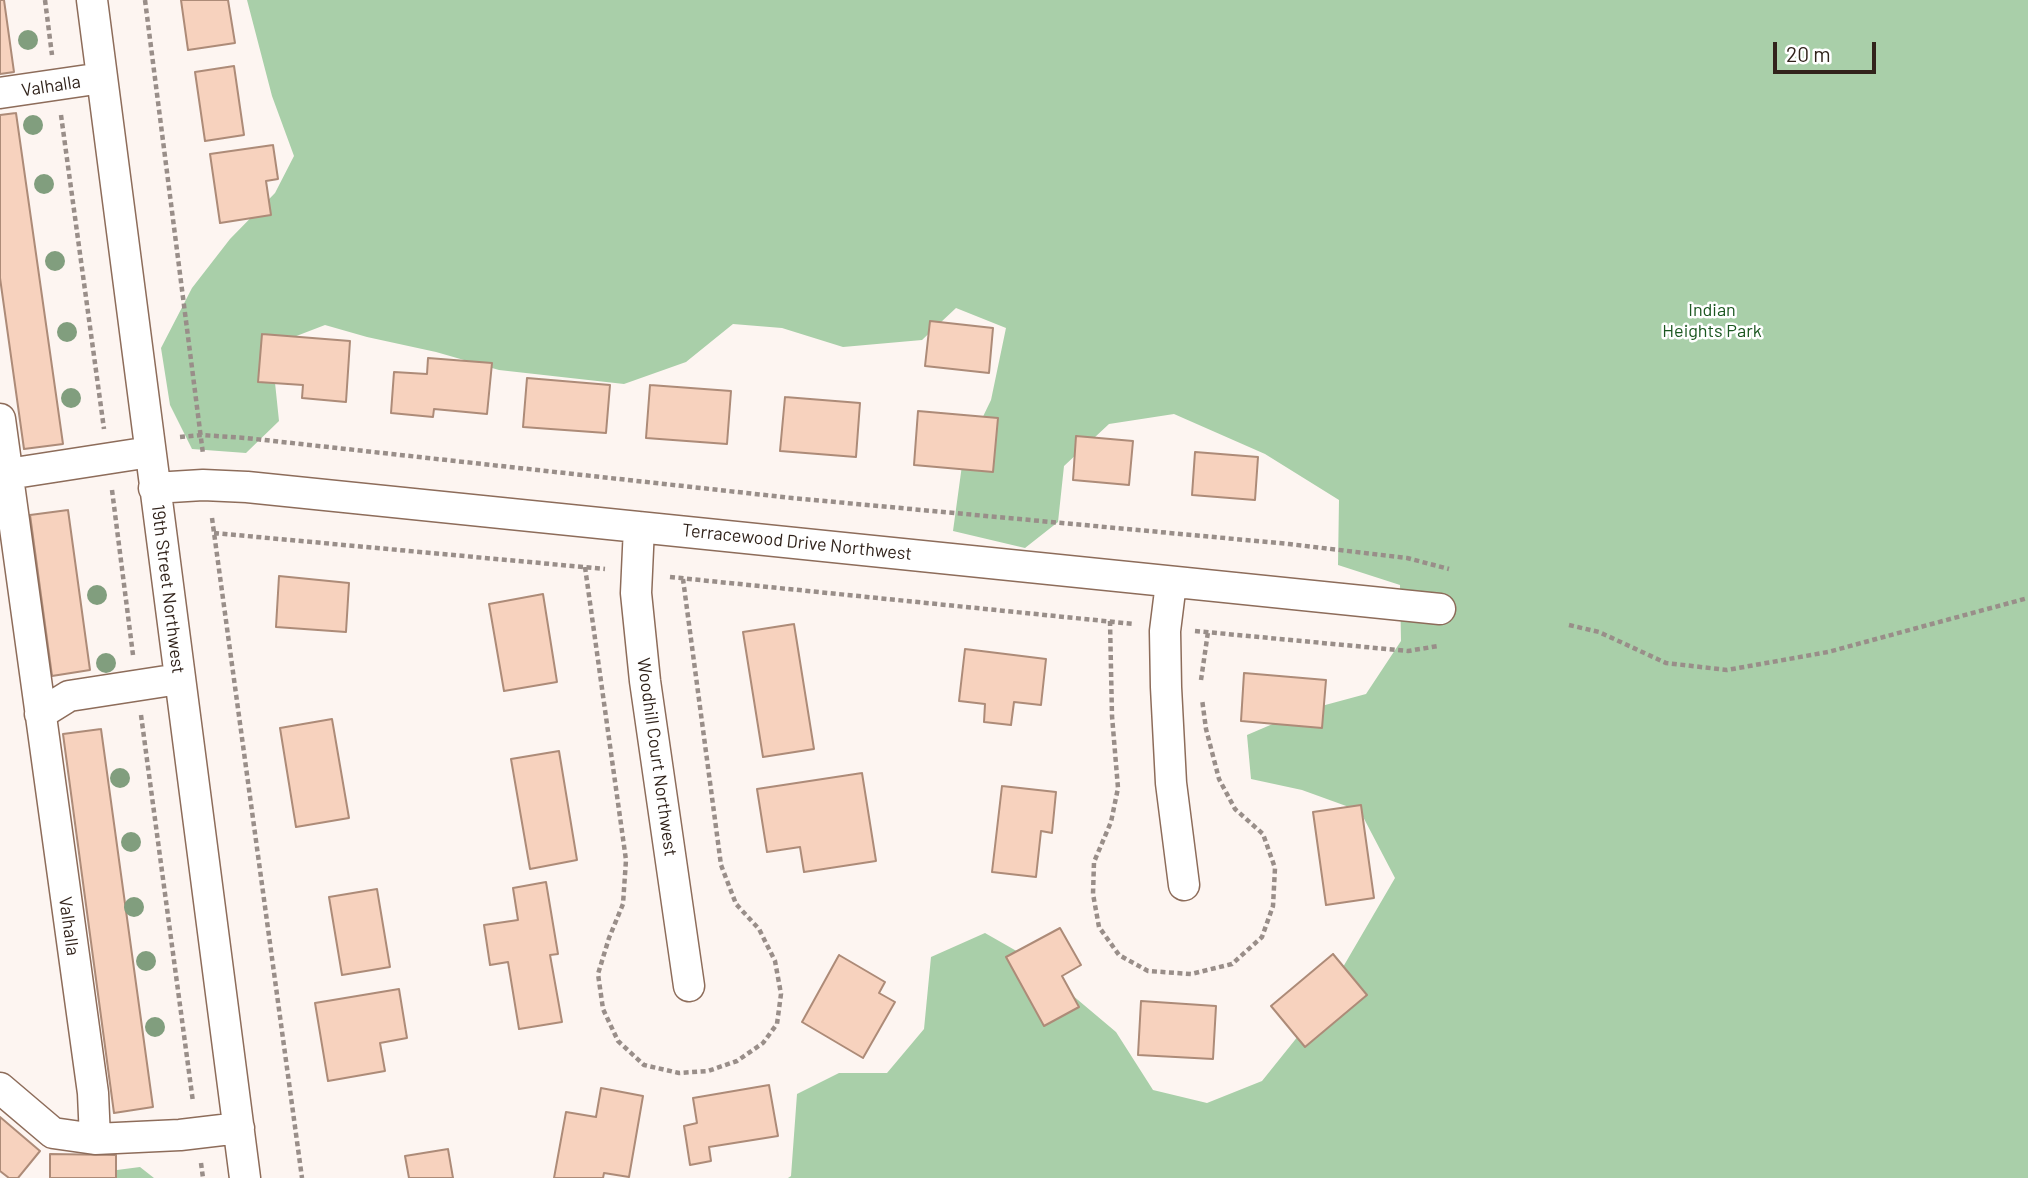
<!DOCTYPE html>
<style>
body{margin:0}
#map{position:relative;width:2028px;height:1178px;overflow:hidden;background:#fdf5f1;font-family:Barlow,sans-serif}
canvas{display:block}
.scale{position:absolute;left:1773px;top:42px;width:103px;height:32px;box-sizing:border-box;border:4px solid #31231b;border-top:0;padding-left:9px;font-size:21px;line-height:24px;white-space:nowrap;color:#31231b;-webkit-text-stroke:5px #fff;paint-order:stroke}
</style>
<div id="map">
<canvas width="2028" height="1178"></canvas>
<div class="scale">20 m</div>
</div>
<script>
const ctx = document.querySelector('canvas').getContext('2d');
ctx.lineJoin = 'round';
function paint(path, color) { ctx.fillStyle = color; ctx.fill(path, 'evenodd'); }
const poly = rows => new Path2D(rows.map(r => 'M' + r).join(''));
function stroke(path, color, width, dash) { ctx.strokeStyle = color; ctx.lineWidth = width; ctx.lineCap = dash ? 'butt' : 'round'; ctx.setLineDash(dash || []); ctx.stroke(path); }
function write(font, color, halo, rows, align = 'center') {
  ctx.font = font + ' Barlow,sans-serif'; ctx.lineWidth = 5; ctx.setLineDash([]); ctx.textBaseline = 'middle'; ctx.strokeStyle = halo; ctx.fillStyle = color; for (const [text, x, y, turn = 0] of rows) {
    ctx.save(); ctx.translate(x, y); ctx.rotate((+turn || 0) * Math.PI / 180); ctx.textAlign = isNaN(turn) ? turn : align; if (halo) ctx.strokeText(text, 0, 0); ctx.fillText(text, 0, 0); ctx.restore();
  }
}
const green = poly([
 [247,0,2028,0,2028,1178,788,1178,791,1176,797,1094,839,1073,887,1073,924,1029,931,957,985,933,1027,957,1116,1032,1153,1090,1207,1103,1262,1081,1315,1015,1395,878,1360,811,1302,790,1251,779,1247,735,1303,711,1366,694,1401,641,1400,585,1338,565,1339,500,1265,454,1174,414,1109,424,1064,466,1058,522,1025,548,953,531,963,458,991,400,1006,328,956,308,922,340,843,347,782,328,733,324,686,362,624,384,499,370,436,352,367,337,325,325,286,340,274,373,279,421,246,453,192,449,170,405,161,348,192,288,230,239,275,193,294,156,272,96],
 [140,1167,154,1178,65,1178,94,1173]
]);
const building = poly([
 [0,0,4,0,14,72,0,74,0,0],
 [181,0,228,0,235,43,188,50,181,0],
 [234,66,244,135,205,141,195,72,234,66],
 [16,113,63,444,24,449,0,278,0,115,16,113],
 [273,145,278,179,266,181,271,215,220,223,210,154,273,145],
 [930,321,993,328,989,373,925,366,930,321],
 [262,334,350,341,346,402,302,398,303,385,258,382,262,334],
 [428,358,492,363,487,414,434,409,433,417,391,413,394,372,427,374,428,358],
 [527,378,610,385,606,433,523,427,527,378],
 [650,385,731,391,727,444,646,438,650,385],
 [785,397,860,403,856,457,780,451,785,397],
 [918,411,998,418,993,472,914,465,918,411],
 [1076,436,1133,441,1129,485,1073,480,1076,436],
 [1195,452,1258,457,1255,500,1192,495,1195,452],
 [68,510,90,670,52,676,30,515,68,510],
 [279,576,349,583,346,632,276,627,279,576],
 [543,594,557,682,504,691,489,604,543,594],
 [794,624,814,749,763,757,743,632,794,624],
 [965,649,1046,659,1041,705,1014,702,1011,725,984,722,985,704,959,701,965,649],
 [1244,673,1326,680,1322,728,1241,721,1244,673],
 [332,719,349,818,296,827,280,728,332,719],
 [101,729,153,1107,114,1113,63,734,101,729],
 [559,751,577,860,530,869,511,759,559,751],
 [862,773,876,861,804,872,800,847,767,852,757,789,862,773],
 [1002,786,1056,792,1052,833,1041,831,1036,877,992,872,1002,786],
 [1361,805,1374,898,1326,905,1313,812,1361,805],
 [546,882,558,954,550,955,562,1022,519,1029,508,962,490,965,484,925,518,920,513,888,546,882],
 [377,889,390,967,342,975,329,897,377,889],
 [1060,928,1081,965,1062,976,1079,1007,1044,1026,1006,957,1060,928],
 [1333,954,1367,995,1305,1047,1271,1006,1333,954],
 [839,955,885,982,879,993,895,1002,863,1058,802,1022,839,955],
 [399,989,407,1038,380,1043,385,1071,328,1081,315,1003,399,989],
 [1141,1001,1216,1006,1213,1059,1138,1055,1141,1001],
 [769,1085,778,1136,709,1147,711,1161,690,1165,684,1126,697,1123,693,1098,769,1085],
 [601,1088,643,1096,629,1177,604,1173,603,1178,554,1178,566,1112,596,1117,601,1088],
 [0,1117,40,1151,18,1178,9,1178,0,1171,0,1117],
 [448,1149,453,1178,409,1178,405,1156,448,1149],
 [50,1154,116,1155,116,1178,50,1178,50,1154]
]);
const path = poly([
 [45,0,52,55],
 [145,0,203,454],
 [61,115,104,429],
 [180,437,201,435,246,438,792,498,1289,544,1407,558,1449,569],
 [112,490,133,655],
 [212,518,302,1178],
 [214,533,605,569],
 [585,567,626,860,623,904,609,938,598,974,603,1009,618,1041,644,1065,679,1073,708,1071,737,1061,763,1043,777,1024,781,994,775,961,759,929,736,904,721,865,683,579],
 [670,577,1134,624],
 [1110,621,1112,716,1118,788,1111,822,1094,862,1093,894,1099,927,1119,955,1148,971,1191,974,1232,964,1262,937,1273,906,1275,868,1263,834,1235,809,1219,779,1206,729,1202,699],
 [1569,625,1599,632,1666,663,1727,670,1828,652,2028,598],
 [1195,631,1408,651,1438,646],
 [1201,680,1208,632],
 [141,715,193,1102],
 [201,1163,203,1178]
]);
const minor = poly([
 [92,0,245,1178],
 [0,93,102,78],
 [0,419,93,1093,95,1139],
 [8,474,150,452],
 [154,488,203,485,247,487,1440,609],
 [639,527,636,593,645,681,689,986],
 [1171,583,1165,631,1166,687,1171,783,1184,885],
 [40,714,69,696,179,679],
 [0,1088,53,1133,95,1139,180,1135,239,1128]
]);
const trees = [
 [28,40],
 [33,125],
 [44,184],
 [55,261],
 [67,332],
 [71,398],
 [97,595],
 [106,663],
 [120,778],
 [131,842],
 [134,907],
 [146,961],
 [155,1027]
];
const streetNames = [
 ["Valhalla",51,86,-9],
 ["Terracewood Drive Northwest",797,542,6],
 ["19th Street Northwest",168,589,83],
 ["Woodhill Court Northwest",657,757,82],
 ["Valhalla",69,926,82]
];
const parkNames = [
 ["Indian",1712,310],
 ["Heights Park",1712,331]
];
paint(green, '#a9cfa9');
paint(building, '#f7d2be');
stroke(building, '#ad8b78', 2);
stroke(minor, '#8d6c5a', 33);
stroke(path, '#998e89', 4.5, [5, 3.5]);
stroke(minor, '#fff', 30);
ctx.fillStyle = '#819e7e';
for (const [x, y] of trees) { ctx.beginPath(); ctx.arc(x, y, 10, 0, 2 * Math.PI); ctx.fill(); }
write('18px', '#31231b', '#fff', streetNames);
write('18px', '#1b5720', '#fff', parkNames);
</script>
